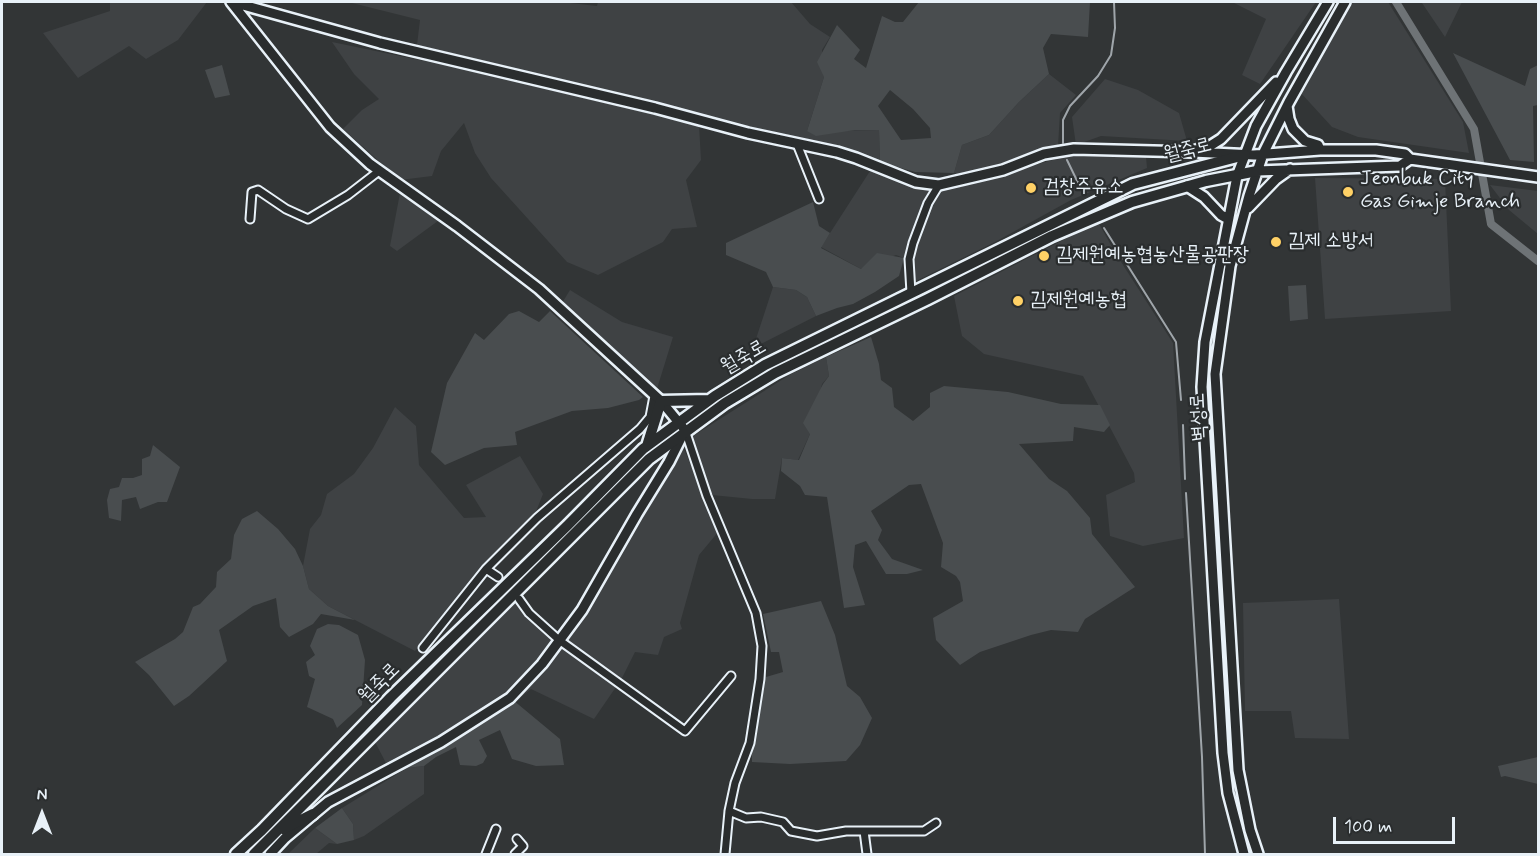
<!DOCTYPE html>
<meta charset="utf-8">
<style>
body{margin:0}
#map{position:relative;width:1540px;height:856px;overflow:hidden;background:#323536;font-family:Mynerve,sans-serif}
canvas{display:block}
.frame{position:absolute;inset:0;border:3px solid #e8f1f8;pointer-events:none}
.north{position:absolute;left:12px;top:784px;width:60px;height:60px;-webkit-text-stroke:4px #2a2d2e;paint-order:stroke;rotate:0deg;font-size:16px;font-weight:700;line-height:24px;text-align:center;color:#e8f1f8}
.north::after{content:'';display:block;margin:auto;width:21px;height:27px;background:#e8f1f8;clip-path:polygon(50% 0,100% 100%,50% 72%,0 100%)}
.scale{position:absolute;left:1333px;top:817px;width:122px;height:27px;box-sizing:border-box;border:3px solid #e8f1f8;border-top:0;padding-left:8px;font-size:18px;line-height:21px;white-space:nowrap;color:#e8f1f8;-webkit-text-stroke:4px #2a2d2e;paint-order:stroke}
</style>
<div id="map">
<canvas width="1540" height="856"></canvas>
<div class="frame"></div>
<div class="north">N</div>
<div class="scale">100 m</div>
</div>
<script>
const ctx = document.querySelector('canvas').getContext('2d');
ctx.lineJoin = 'round';
function paint(path, color) { ctx.fillStyle = color; ctx.fill(path, 'evenodd'); }
const poly = rows => new Path2D(rows.map(r => 'M' + r).join(''));
function stroke(path, color, width, dash) { ctx.strokeStyle = color; ctx.lineWidth = width; ctx.lineCap = dash ? 'butt' : 'round'; ctx.setLineDash(dash || []); ctx.stroke(path); }
function write(font, color, halo, rows, align = 'center') {
  ctx.font = font + ' Mynerve,"Poor Story",sans-serif'; ctx.lineWidth = 4.5; ctx.setLineDash([]); ctx.textBaseline = 'middle'; ctx.strokeStyle = halo; ctx.fillStyle = color; for (const [text, x, y, turn = 0] of rows) {
    ctx.save(); ctx.translate(x, y); ctx.rotate((+turn || 0) * Math.PI / 180); ctx.textAlign = isNaN(turn) ? turn : align; if (halo) ctx.strokeText(text, 0, 0); ctx.fillText(text, 0, 0); ctx.restore();
  }
}
const built = poly([
 [110,2,207,2,178,40,146,59,129,46,78,78,43,33,110,11],
 [348,2,562,2,597,6,598,2,791,2,810,24,830,37,822,50,824,77,807,131,879,130,880,162,601,89,417,45,420,20],
 [1232,2,1316,2,1260,84,1242,75,1266,19],
 [1352,2,1388,2,1463,122,1469,153,1358,137,1332,127,1300,92,1317,66],
 [1422,2,1462,2,1445,37,1422,3],
 [332,42,439,64,699,125,701,160,686,180,697,227,672,229,663,242,598,275,567,262,491,178,475,153,464,123,441,151,432,176,400,180,343,129,362,110,379,99,354,74],
 [1049,74,1076,95,1060,113,1058,146,961,176,954,173,962,145,989,135,1019,102],
 [1105,79,1138,90,1179,113,1187,141,1101,136,1076,145,1072,117],
 [1082,155,1146,157,1147,168,1071,200,995,242,914,282,912,264,904,258,896,255,861,269,821,247,870,171,941,189,1053,160],
 [1315,178,1445,179,1451,311,1325,319],
 [1490,185,1538,191,1538,234,1509,210],
 [400,193,442,218,397,251,390,246],
 [1098,222,1116,254,1173,343,1184,538,1143,546,1110,536,1106,495,1135,482,1134,473,1083,376,984,354,962,336,954,296],
 [773,287,796,290,807,297,816,316,753,348],
 [570,290,622,322,673,337,656,392,562,303],
 [826,357,829,376,822,384,810,434,798,460,782,458,775,499,752,499,712,495,696,454,693,436,791,374],
 [395,407,416,426,419,465,464,518,486,517,466,485,520,456,543,494,535,514,507,543,415,651,328,606,309,589,303,566,310,529,321,515,327,494,354,474,373,448],
 [684,449,719,531,699,555,680,623,682,629,664,637,658,655,635,652,621,680,563,640,627,539,631,538],
 [1339,599,1349,739,1295,738,1291,711,1245,711,1243,603],
 [515,602,560,647,616,687,594,719,531,689,516,701,503,696,435,738,386,763,375,742],
 [424,766,424,794,364,836,354,840,353,824,342,808,407,768],
 [315,828,337,844,329,843,316,854,288,854]
]);
const green = poly([
 [919,2,1090,2,1088,37,1051,34,1043,48,1049,74,1019,102,989,135,962,145,954,173,915,172,880,162,879,130,855,130,816,136,807,131,824,77,817,62,837,25,860,50,854,59,866,68,882,16,895,22,903,22],
 [890,90,913,109,930,128,931,138,901,140,878,106],
 [1453,53,1525,86,1530,69,1538,65,1538,105,1533,106,1534,162,1510,160],
 [222,65,230,95,215,98,205,70],
 [813,202,819,226,830,233,821,248,861,269,877,253,904,258,899,276,875,292,853,304,837,308,816,316,807,297,796,290,773,287,766,272,726,255,726,243],
 [1306,285,1308,319,1290,321,1288,286],
 [519,311,539,322,550,311,643,397,639,400,608,408,572,411,515,432,517,445,484,448,445,465,431,452,447,383,475,333,484,340,509,314],
 [871,337,879,364,881,380,892,388,894,407,913,421,930,407,930,393,944,386,1008,392,1061,404,1100,405,1110,425,1104,432,1074,427,1073,441,1019,444,1049,479,1067,491,1090,518,1092,534,1135,587,1085,619,1078,632,1051,630,1031,635,980,652,960,665,936,640,933,618,963,601,960,582,956,576,941,567,943,543,921,484,909,485,871,511,882,530,878,540,892,559,923,570,907,574,886,574,866,541,855,545,853,567,865,605,844,608,827,497,805,495,800,486,781,471,782,458,799,460,810,434,803,423,823,384,829,376,826,357],
 [153,445,180,467,167,502,158,502,140,509,136,497,122,500,121,521,109,518,107,500,110,489,119,487,122,478,133,478,142,475,142,459,150,456],
 [257,511,278,529,295,549,303,566,309,589,328,606,355,620,321,614,313,624,289,637,280,627,276,598,253,606,219,630,227,661,189,696,174,706,149,675,135,662,175,639,183,632,193,607,200,604,216,587,217,572,231,559,234,535,242,519],
 [821,601,835,635,847,686,860,697,872,718,860,745,846,761,790,764,752,762,752,748,766,677,783,672,779,652,771,652,763,614],
 [328,624,339,625,358,635,365,660,362,705,337,728,333,719,307,707,315,679,309,676,306,662,315,655,310,646,317,629],
 [513,700,560,739,564,765,536,766,512,759,500,730,479,740,487,756,483,763,476,766,460,765,456,747,436,757,424,766,407,768],
 [1538,757,1538,784,1505,776,1501,777,1498,766],
 [342,808,353,824,354,840,337,844,315,828]
]);
const stream = poly([
 [1063,143,1063,120,1070,106,1098,76,1111,55,1115,28,1114,2],
 [1067,160,1083,193],
 [1104,228,1176,342,1181,400],
 [1183,425,1185,479],
 [1186,493,1202,757,1205,854]
]);
const canal = poly([
 [1396,2,1474,129,1491,224,1538,261]
]);
const street = poly([
 [797,144,819,199],
 [250,219,252,192,258,190,286,209,308,219,348,195,379,171],
 [911,293,909,259,913,243,928,203,939,185],
 [685,430,707,496,756,613,762,646,760,679,750,743,735,783,729,811,725,854],
 [486,569,498,577],
 [519,599,529,613,559,640,685,731,731,676],
 [423,648,486,569,537,518,640,429,650,417,654,396],
 [729,811,746,818,761,817,783,822,791,831,817,836,846,831,924,831,936,823],
 [864,831,867,854],
 [486,854,496,829],
 [515,854,523,846,517,839]
]);
const secondary = poly([
 [231,2,330,127,370,164,457,226,539,289,661,401,685,430,669,462,637,514,582,610,542,664,510,698,441,742,328,802,285,838,270,854],
 [232,2,380,43,655,108,748,133,837,152,856,158,916,182,939,185,1003,170,1044,154,1074,149,1193,152,1254,155,1320,150,1376,150,1405,154,1410,159,1538,177],
 [1287,106,1289,119,1293,129,1305,141,1318,145,1320,150],
 [1196,150,1210,146,1221,139,1276,82],
 [1257,171,1400,166,1410,159],
 [1187,186,1204,197,1221,215,1228,219],
 [1248,208,1276,179,1290,169],
 [1244,854,1228,793,1223,753,1202,387,1205,342,1237,176,1256,126,1286,72,1328,2],
 [1258,854,1250,830,1238,770,1215,374,1230,266,1249,196,1263,154,1289,102,1345,2]
]);
const primary = poly([
 [647,446,661,401,709,400],
 [283,829,313,814],
 [236,854,262,830,391,697,568,525,643,449,715,396,765,365,1133,184,1245,155],
 [254,854,649,459,725,403,775,373,928,299,1052,236,1132,202,1206,181,1257,171]
]);
const markers = [
 [1031,188,6,"#ffd166"],
 [1348,192,6,"#ffd166"],
 [1276,242,6,"#ffd166"],
 [1044,256,6,"#ffd166"],
 [1018,301,6,"#ffd166"]
];
const streetNames = [
 ["월죽로",1188,151,-14],
 ["월죽로",744,358,-30],
 ["벽성로",1200,417,-93],
 ["월죽로",380,684,-45]
];
const poiNames = [
 ["Jeonbuk City",1360,180],
 ["Gas Gimje Branch",1360,203],
 ["검창주유소",1043,188],
 ["김제 소방서",1288,242],
 ["김제원예농협농산물공판장",1056,256],
 ["김제원예농협",1030,301]
];
paint(built, '#3f4244');
paint(green, '#494d4f');
stroke(stream, '#9fa5aa', 2);
stroke(canal, '#6e7376', 8);
stroke(street, '#e8f1f8', 11);
stroke(secondary, '#e8f1f8', 14);
stroke(primary, '#e8f1f8', 15);
stroke(street, '#2a2d2e', 7);
stroke(secondary, '#2a2d2e', 9);
stroke(primary, '#2a2d2e', 10);
for (const [x, y, r, color] of markers) { const dot = new Path2D(); dot.arc(x, y, r, 0, 2 * Math.PI); ctx.fillStyle = color; ctx.fill(dot); stroke(dot, '#2a2d2e', 2); }
write('20px', '#e8f1f8', '#2a2d2e', streetNames);
write('20px', '#e8f1f8', '#2a2d2e', poiNames, 'left');
</script>
